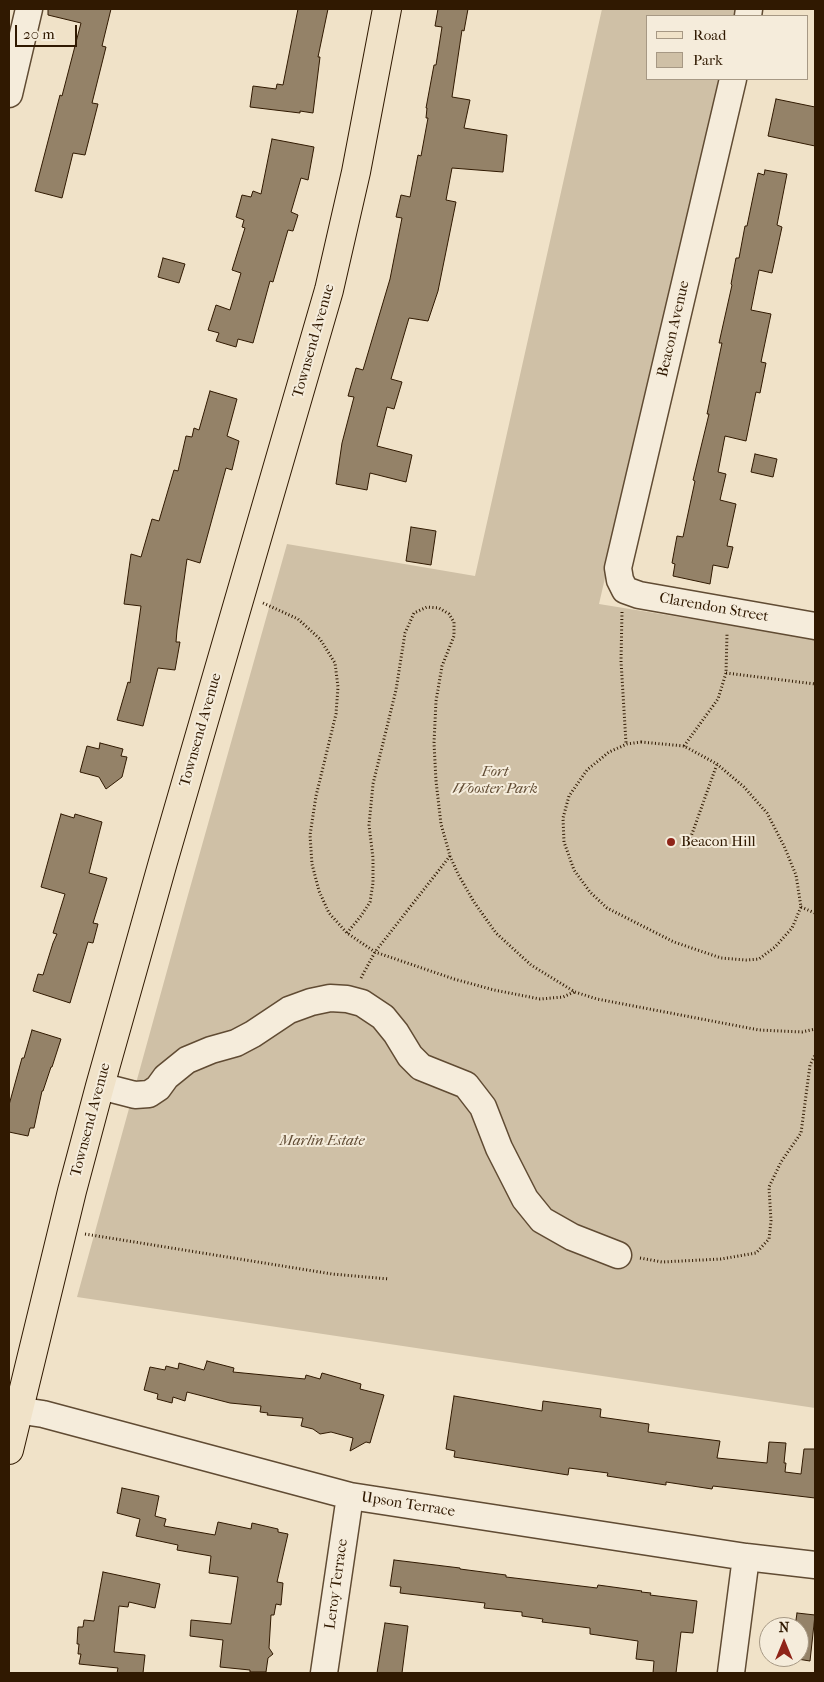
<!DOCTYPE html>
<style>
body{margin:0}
#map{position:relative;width:824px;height:1682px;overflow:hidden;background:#f0e2c8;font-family:"IM FELL French Canon",serif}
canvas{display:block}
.frame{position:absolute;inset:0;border:10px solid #301901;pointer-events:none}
.legend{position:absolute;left:646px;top:15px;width:162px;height:65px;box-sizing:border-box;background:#f5ecdb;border:1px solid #a69884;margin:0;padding:6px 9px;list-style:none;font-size:15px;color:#301901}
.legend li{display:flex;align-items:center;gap:10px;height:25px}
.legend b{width:25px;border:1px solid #a69884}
.north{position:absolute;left:759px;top:1617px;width:50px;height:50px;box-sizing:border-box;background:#f5ecdb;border:1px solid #a69884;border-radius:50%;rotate:0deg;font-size:14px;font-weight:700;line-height:20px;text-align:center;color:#301901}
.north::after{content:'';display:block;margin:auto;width:18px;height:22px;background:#8f2418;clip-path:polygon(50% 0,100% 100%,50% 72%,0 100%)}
.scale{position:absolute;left:15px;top:25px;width:62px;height:22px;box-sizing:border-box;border:2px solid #301901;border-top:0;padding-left:6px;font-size:15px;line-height:18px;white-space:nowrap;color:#301901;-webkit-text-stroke:4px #f5ecdb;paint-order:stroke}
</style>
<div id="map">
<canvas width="824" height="1682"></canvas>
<div class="frame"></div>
<ul class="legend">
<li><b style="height:6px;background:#f0e2c8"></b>Road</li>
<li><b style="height:14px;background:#cfc0a6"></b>Park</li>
</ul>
<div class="north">N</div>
<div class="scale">20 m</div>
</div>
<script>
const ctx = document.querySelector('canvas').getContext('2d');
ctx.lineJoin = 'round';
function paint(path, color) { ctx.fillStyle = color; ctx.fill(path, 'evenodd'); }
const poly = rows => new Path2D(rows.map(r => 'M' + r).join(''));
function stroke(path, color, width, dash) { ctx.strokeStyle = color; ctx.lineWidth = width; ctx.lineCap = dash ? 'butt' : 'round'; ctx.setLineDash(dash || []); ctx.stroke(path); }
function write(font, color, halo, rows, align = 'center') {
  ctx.font = font + ' "IM FELL French Canon",serif'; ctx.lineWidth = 4; ctx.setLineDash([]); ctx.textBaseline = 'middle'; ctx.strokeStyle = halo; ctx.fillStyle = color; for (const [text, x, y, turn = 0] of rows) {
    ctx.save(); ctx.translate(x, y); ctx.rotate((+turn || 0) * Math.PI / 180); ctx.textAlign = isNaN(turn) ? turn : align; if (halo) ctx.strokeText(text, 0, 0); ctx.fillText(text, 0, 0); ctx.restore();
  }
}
const green = poly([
 [602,9,736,9,735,16,648,16,648,79,720,79,599,604,815,639,815,1408,77,1297,186,902,287,544,475,576]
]);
const building = poly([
 [48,9,111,9,102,46,106,47,92,103,98,104,85,155,73,153,62,198,35,191,60,95,62,96,81,23,48,15,48,9],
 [298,9,328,9,318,57,320,57,313,113,300,111,300,113,250,107,253,86,276,89,277,84,283,85,298,9],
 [438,9,468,9,464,31,462,30,452,97,470,100,464,128,507,135,503,172,452,168,446,200,456,202,438,291,428,321,409,318,391,379,402,382,394,409,387,407,377,446,412,455,406,482,370,473,367,490,336,484,342,443,354,397,348,396,356,368,363,370,390,279,402,218,396,217,401,195,410,197,418,155,421,156,428,118,426,118,427,108,426,108,434,65,436,65,442,27,435,26,438,9],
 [776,99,815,107,815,146,768,136,776,99],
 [272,139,314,147,308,180,301,178,291,212,298,215,293,231,288,230,273,282,270,281,253,343,238,339,236,347,216,341,219,333,208,330,216,305,230,310,241,273,232,270,245,228,242,227,244,220,236,217,242,195,251,197,253,191,261,194,272,139],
 [765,170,787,174,777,225,782,227,772,273,759,270,751,310,771,314,761,362,766,363,760,393,756,392,746,441,725,436,718,472,726,474,720,500,736,504,727,546,733,547,728,568,713,565,710,584,673,576,675,564,672,563,677,536,683,537,695,481,693,480,709,414,707,414,722,343,719,343,732,285,731,284,736,258,739,258,745,226,747,226,758,173,764,175,765,170],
 [163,258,185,264,179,283,158,277,163,258],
 [210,391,237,399,227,436,239,441,232,470,226,468,200,563,187,559,177,630,176,642,180,642,175,670,158,668,143,726,117,720,128,682,130,683,141,606,124,604,131,554,141,557,152,519,159,521,174,470,178,471,186,436,192,437,194,428,199,430,210,391],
 [755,454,777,459,773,477,751,472,755,454],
 [411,527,436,531,431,565,406,561,411,527],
 [100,743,123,749,121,756,127,757,122,777,106,789,99,777,80,772,87,746,99,749,100,743],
 [61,814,74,818,75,814,102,822,89,873,107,878,93,923,98,924,93,943,88,942,70,1003,33,991,38,974,43,975,53,943,57,934,53,933,65,894,41,887,61,814],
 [32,1030,61,1039,52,1067,51,1067,43,1091,42,1091,34,1128,30,1128,28,1136,9,1132,9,1105,22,1058,24,1058,32,1030],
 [207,1361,234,1368,233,1372,305,1379,306,1375,320,1379,322,1373,361,1384,360,1389,384,1395,370,1443,366,1442,350,1451,353,1438,331,1432,320,1434,313,1429,301,1426,303,1418,267,1415,268,1413,260,1412,261,1406,230,1403,187,1392,185,1401,173,1397,172,1403,157,1399,158,1394,144,1390,150,1367,165,1370,166,1366,178,1369,179,1363,204,1370,207,1361],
 [454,1396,542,1411,543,1401,601,1409,600,1417,649,1424,648,1432,720,1441,717,1458,767,1463,769,1442,786,1443,784,1463,786,1463,785,1472,801,1474,804,1449,815,1449,815,1498,713,1486,712,1489,666,1482,666,1485,607,1476,608,1473,569,1468,568,1475,454,1457,455,1451,446,1449,454,1396],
 [122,1488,159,1496,155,1516,166,1519,164,1526,215,1535,218,1522,251,1529,252,1523,278,1529,278,1532,288,1534,277,1582,283,1583,281,1605,276,1604,274,1615,271,1615,269,1648,273,1654,268,1658,266,1672,250,1672,250,1670,220,1667,223,1640,190,1636,191,1620,231,1624,238,1577,209,1573,211,1556,177,1550,178,1545,136,1536,140,1519,117,1513,122,1488],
 [394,1560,460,1568,460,1569,506,1575,506,1577,548,1582,597,1588,598,1585,642,1591,641,1592,651,1593,650,1595,697,1601,693,1633,681,1632,676,1673,653,1673,654,1661,636,1659,638,1641,590,1634,590,1628,542,1622,543,1619,522,1616,522,1612,484,1608,485,1603,400,1593,401,1587,390,1586,394,1560],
 [103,1572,160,1584,155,1608,129,1602,128,1607,119,1606,114,1652,145,1655,143,1673,117,1673,118,1668,79,1664,81,1654,78,1654,79,1644,77,1644,78,1627,83,1627,84,1620,94,1621,103,1572],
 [797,1613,815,1615,810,1661,791,1658,799,1657,799,1627,795,1627,797,1613],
 [385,1623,408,1626,402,1673,377,1673,385,1623]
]);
const path = poly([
 [263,603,298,619,320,639,335,663,338,687,336,714,316,796,310,835,312,864,319,891,329,913,347,933,375,952,454,979,494,990,540,999,563,997,574,992],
 [622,612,621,661,626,743],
 [726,673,815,684],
 [641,742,684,746,717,764,744,787,767,813,784,846,796,875,801,907,792,928,775,947,759,959,746,960,721,958,674,942,607,908,590,892,574,870,564,842,563,818,569,796,587,770,609,752,627,744,641,742],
 [684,746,718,699,726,673,727,634],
 [687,848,717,764],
 [801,907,815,913],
 [347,933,361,916,370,902,373,883,373,858,369,825,373,784,396,690,405,633,414,613,427,607,439,608,449,614,454,622,454,636,442,666,436,701,434,743,436,781,441,824,450,856,458,874,474,902,496,933,531,965,575,992,597,999,759,1030,802,1032,815,1029],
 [361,978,375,952,450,856],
 [85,1234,332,1274,389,1279],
 [640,1258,662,1262,721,1259,756,1253,769,1239,771,1221,769,1187,781,1162,801,1133,810,1065,815,1055]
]);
const minor = poly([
 [748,16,749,9],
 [733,79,618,568,620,580,625,590,639,595,815,626],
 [9,94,29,9],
 [100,1086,135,1095,149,1094,158,1088,166,1077,187,1060,211,1050,236,1043,253,1034,289,1010,311,1002,330,998,347,999,362,1003,383,1017,396,1033,410,1056,421,1067,466,1085,483,1107,499,1148,525,1199,542,1220,572,1237,618,1255],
 [9,1409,43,1414,350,1496,746,1557,815,1565],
 [324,1673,350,1496],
 [731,1673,746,1557]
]);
const major = poly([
 [9,1450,72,1191,100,1086,163,862,329,290,356,172,387,9]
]);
const markers = [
 [671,842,5,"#8f2418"]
];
const streetNames = [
 ["Beacon Avenue",674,329,-77],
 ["Townsend Avenue",314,341,-74],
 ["Clarendon Street",714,608,10],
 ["Townsend Avenue",201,730,-74],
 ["Townsend Avenue",91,1120,-75],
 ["Upson Terrace",408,1505,9],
 ["Leroy Terrace",337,1584,-82]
];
const parkNames = [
 ["Fort",495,772],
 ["Wooster Park",495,789],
 ["Marlin Estate",322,1141]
];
const poiNames = [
 ["Beacon Hill",681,842]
];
paint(green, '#cfc0a6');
paint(building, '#948268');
stroke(building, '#301901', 1);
stroke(minor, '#604b33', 29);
stroke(major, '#301901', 30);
stroke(path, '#301901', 3, [1, 2.5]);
stroke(minor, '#f5ecdb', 26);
stroke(major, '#f0e2c8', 28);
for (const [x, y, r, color] of markers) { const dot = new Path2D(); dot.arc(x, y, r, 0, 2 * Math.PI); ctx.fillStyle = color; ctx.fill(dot); stroke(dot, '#f5ecdb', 2); }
write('15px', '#301901', '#f5ecdb', streetNames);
write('italic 15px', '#604b33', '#f5ecdb', parkNames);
write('15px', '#301901', '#f5ecdb', poiNames, 'left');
</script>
